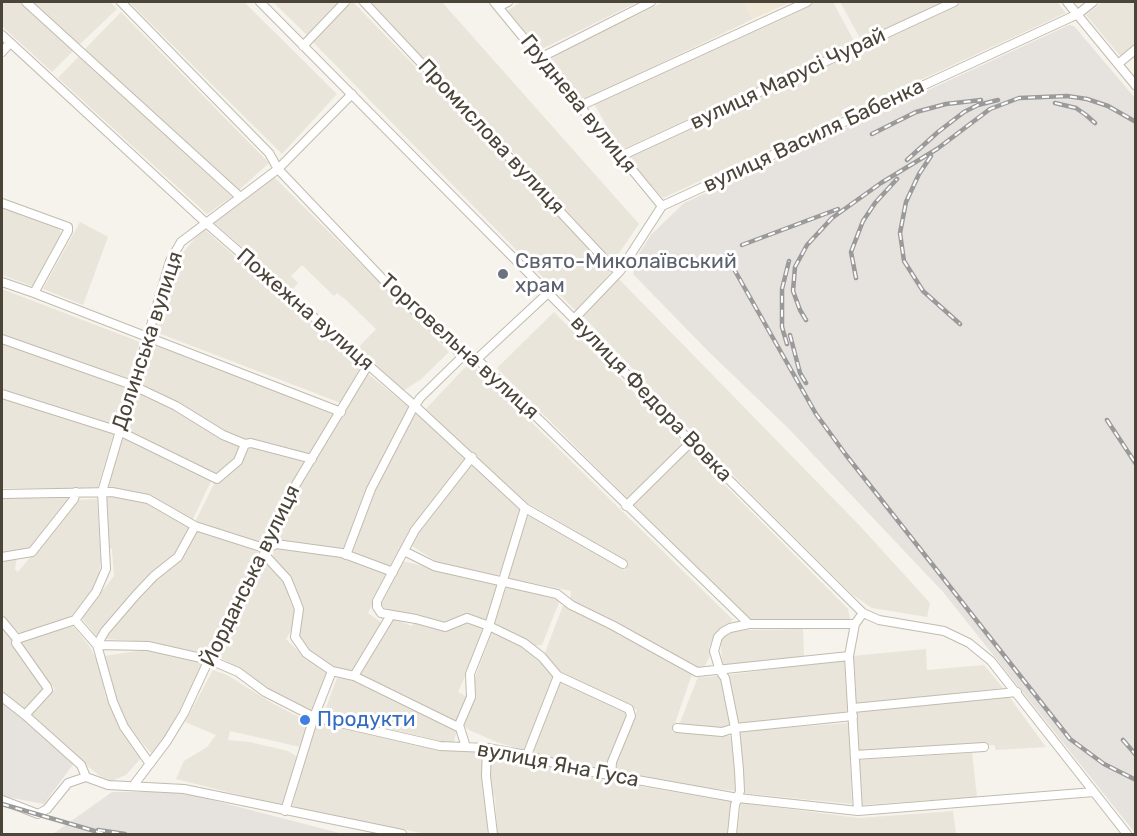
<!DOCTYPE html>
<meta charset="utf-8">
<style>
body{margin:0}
#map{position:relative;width:1137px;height:836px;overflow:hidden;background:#f6f3ec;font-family:Rubik,sans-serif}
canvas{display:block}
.frame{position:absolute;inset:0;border:3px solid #4b4439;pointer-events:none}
</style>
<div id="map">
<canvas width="1137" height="836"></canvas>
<div class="frame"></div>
</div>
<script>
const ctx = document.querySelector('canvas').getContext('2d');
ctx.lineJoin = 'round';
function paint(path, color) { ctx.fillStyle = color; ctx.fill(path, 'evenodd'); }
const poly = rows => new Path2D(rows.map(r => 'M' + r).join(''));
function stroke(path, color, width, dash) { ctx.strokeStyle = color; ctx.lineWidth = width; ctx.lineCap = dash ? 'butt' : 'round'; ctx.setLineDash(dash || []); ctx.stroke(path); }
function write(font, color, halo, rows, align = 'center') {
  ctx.font = font + ' Rubik,sans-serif'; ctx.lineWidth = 6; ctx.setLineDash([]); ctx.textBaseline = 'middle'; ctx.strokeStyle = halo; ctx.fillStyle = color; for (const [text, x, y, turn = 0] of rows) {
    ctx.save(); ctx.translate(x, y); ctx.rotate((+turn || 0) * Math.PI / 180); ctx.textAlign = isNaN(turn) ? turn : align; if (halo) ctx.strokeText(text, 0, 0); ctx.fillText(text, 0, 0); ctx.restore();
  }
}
const residential = poly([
 [2,2,19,2,74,50,52,72,2,26],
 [30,2,110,2,117,9,78,46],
 [133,2,244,2,337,94,282,154,131,4],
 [273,2,342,2,308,36],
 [351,2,353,2,612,271,576,311,312,41],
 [368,2,442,2,639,224,613,262,510,149],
 [521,2,638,2,540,50,507,11],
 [664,2,744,2,753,19,582,101,548,60,623,19,624,21],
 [815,2,833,2,855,43,621,150,594,104],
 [840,2,944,2,861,40],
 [962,2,1057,2,1066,13,663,198,627,157,864,49],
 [1102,2,1135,2,1135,45,1121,57,1086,15],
 [121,12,269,163,238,191,84,50],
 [80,55,232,197,207,214,58,78],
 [273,176,449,352,420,380,403,391,358,348,376,329,345,299,337,293,334,296,302,265,291,276,298,283,292,290,213,222],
 [2,207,59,228,61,234,32,286,2,275],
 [80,222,108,237,83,305,43,289],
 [203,228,360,368,341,403,153,331,178,259],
 [618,278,860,526,930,603,927,617,872,608,853,595,752,495,583,316],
 [2,289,140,342,128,378,2,336],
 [554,312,685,444,628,499,497,368],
 [152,343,208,364,334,415,310,457,227,433,138,384],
 [2,344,37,354,124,385,126,388,116,426,2,390],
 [470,362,733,620,714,635,709,647,710,656,704,667,698,670,570,602,571,591,508,578,526,519,530,515,625,570,629,563,526,502,424,411],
 [367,373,410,408,344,551,274,541,291,502],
 [136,390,241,447,237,458,219,476,122,431],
 [2,398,114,433,97,489,2,488],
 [416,413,467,459,392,569,350,554,375,491,400,439],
 [121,435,212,479,192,521,149,496,108,486,106,480],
 [250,445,307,460,265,544,195,522,215,482,240,463],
 [689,449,848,609,850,619,812,620,802,622,750,619,633,504],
 [471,461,521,510,501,572,496,576,437,562,409,544],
 [107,495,148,502,191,528,175,555,143,582,96,636,81,617,114,576,112,549,106,547],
 [71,497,32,549,2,555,2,498],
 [97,499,101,559,98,580,81,606,67,620,21,634,2,616,2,560,17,557,15,569,18,572,77,500],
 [195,529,259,552,207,654,149,642,106,639,106,637,147,588,179,560],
 [275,546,348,557,388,574,368,613,382,623,353,670,341,671,331,667,309,651,298,635,302,611,272,560],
 [402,561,499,584,487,623,463,614,458,620,443,624,395,614,379,604],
 [265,562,269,563,288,585,297,611,295,624,286,639,303,656,329,671,312,712,268,689,250,675,216,655,229,624],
 [507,586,560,600,542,645,535,646,493,626],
 [564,603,692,674,672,732,690,734,727,735,731,737,737,770,737,791,696,787,614,770,615,762,637,710,559,671,544,655],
 [394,619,412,626,415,621,443,629,465,621,486,629,458,692,468,697,455,724,360,674],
 [2,626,11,637,14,645,44,689,25,710,2,692],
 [73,626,90,647,103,674,104,691,117,721,141,758,126,775,111,781,100,776,73,755,31,715,55,689,23,648,19,641],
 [803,629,804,656,723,668,720,638,724,633,747,630],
 [492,632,521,646,541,661,552,673,554,679,525,750,499,743,469,730,463,725,472,686],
 [150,649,204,663,167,734,152,754,129,728,116,701,104,656],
 [926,649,927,670,984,665,1003,688,905,699,855,703,852,656],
 [845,659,849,714,741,724,736,720,729,675],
 [213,670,227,675,272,703,295,715,310,719,300,747,230,731,228,740,250,742,288,751,298,757,283,806,176,779,184,761,207,747,216,735,185,722],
 [342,675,457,731,453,744,324,713,337,678],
 [720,676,731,726,722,730,679,725,698,677],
 [559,680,627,711,630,715,608,772,583,768,543,756,532,750],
 [1008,695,1046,747,996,750,994,745,957,745,859,752,856,710],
 [316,721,440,750,482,753,488,834,427,834,292,808,310,736],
 [849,723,852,804,742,793,739,731],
 [972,753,977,797,860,805,858,760],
 [490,754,527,758,609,781,733,802,729,834,497,834,495,798,489,783],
 [741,803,859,818,953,811,956,834,737,834]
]);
const industrial = poly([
 [1069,25,1074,26,1135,98,1135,833,943,592,788,428,708,351,633,274,638,255,651,235,684,203],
 [2,700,74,763,44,804,2,796],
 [112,792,181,792,343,834,53,834]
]);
const education = poly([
 [744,2,791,2,753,19]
]);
const minor = poly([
 [26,2,239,196],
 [121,2,269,153,278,169,397,294,463,356,477,359,749,624,855,624,863,613],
 [260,2,574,319,691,442,863,613,879,620,944,631,969,643,991,661,1127,834],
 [364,2,611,266,620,271],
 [494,2,662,206],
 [1067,2,1136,86],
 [498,7,508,2],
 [2,35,205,222,415,406,525,508,623,564],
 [303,46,345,2],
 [2,52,10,43],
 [540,58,651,2],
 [1118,64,1136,49],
 [580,106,807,2],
 [621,156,954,2],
 [2,203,68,227,68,231,34,293],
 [2,282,34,293,341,412],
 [574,319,620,271,662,206,1078,14,1093,2],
 [2,339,132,385,176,406,223,435,245,444,251,443,312,459],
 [477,359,548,293],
 [2,394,119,431,217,479,238,461,245,444],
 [472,457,415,530,377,601,377,607,381,613,416,619,445,627,467,618,489,626,524,643,542,657,558,676,629,709,631,716,612,762,611,777],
 [2,494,112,492,148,499,195,526,267,549,276,544,342,553,393,572],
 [626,506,691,442],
 [404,551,434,566,557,594,571,605,612,625,697,672,849,656],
 [264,554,287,579,294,596,299,609,295,637,306,653,332,671,354,676,460,728],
 [346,555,371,489,412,410,420,398,463,356],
 [2,557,32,552,74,499,76,492],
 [75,620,96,592,106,569,102,492,170,261,181,242,278,169,352,94],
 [2,621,17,639,75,620,97,645,148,646,210,660,238,672,265,692,314,717,440,746,487,748,527,755,570,768,738,798,858,811,1094,792],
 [855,624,849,656,858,811],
 [17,639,16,643,47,687,48,690,25,715],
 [354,676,391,615],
 [2,697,25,715,81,765,86,777,108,785,184,789,402,834],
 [853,708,1017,692],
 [677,728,722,732,735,728,853,716],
 [466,747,459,725,471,697,470,674,489,626,525,508],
 [487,748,486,776,493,834],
 [527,755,558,676],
 [855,755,984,747],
 [150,764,124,727,113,702,97,645,105,631,136,595,154,576,178,557,195,526],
 [133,786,167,741,184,713,225,625,267,549,295,486,368,365],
 [2,800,38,814,47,809,68,783,86,777],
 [285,811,314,717,332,671],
 [732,834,735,805,740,791,739,770,735,728,725,678,720,671,714,651,718,637,723,632,730,628,749,624]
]);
const rail = poly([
 [1055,103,1076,108,1086,115,1095,123],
 [872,134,916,112,946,104,981,100],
 [931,156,919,174,906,202,900,233,904,261,923,291,960,324],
 [907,160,938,132,964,112,978,105,998,100],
 [742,245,838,209],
 [726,255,816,414,846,455,1070,739,1104,764,1136,780],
 [856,278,851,252,863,221,875,203,897,179],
 [806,320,800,310,793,291,795,267,807,245,832,218,881,183,937,149,990,109,1019,98,1067,96,1087,99,1108,106,1136,122],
 [790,335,800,373,806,383],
 [787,344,782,327,782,289,789,261],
 [1107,420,1136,464],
 [1123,740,1136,755],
 [2,804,105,834],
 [98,830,125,834]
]);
const markers = [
 [503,274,6,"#6b7280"],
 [305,720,6,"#3f7fe0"]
];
const streetNames = [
 ["вулиця Марусі Чурай",788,79,-25],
 ["Груднева вулиця",578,104,51],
 ["вулиця Василя Бабенка",814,136,-25],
 ["Промислова вулиця",491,137,47],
 ["Пожежна вулиця",305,310,41],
 ["Долинська вулиця",148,341,-72],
 ["Торговельна вулиця",459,347,42],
 ["вулиця Федора Вовка",651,399,46],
 ["Йорданська вулиця",251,576,-64],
 ["вулиця Яна Гуса",558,765,11]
];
const worshipNames = [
 ["Свято-Миколаївський",515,262],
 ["храм",515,286]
];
const shopNames = [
 ["Продукти",317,720]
];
paint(residential, '#eae5da');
paint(industrial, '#e6e2dd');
paint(education, '#efe8d6');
stroke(minor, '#c2bbae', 10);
stroke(minor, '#fff', 8);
stroke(rail, '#9a9a9a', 4.5);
stroke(rail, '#fff', 2, [7]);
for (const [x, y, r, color] of markers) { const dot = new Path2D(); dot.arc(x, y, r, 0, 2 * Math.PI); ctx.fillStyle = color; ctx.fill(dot); stroke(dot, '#fff', 2); }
write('21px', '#4b4439', '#fff', streetNames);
write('21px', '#5b616d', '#fff', worshipNames, 'left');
write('21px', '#366cbe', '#fff', shopNames, 'left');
</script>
